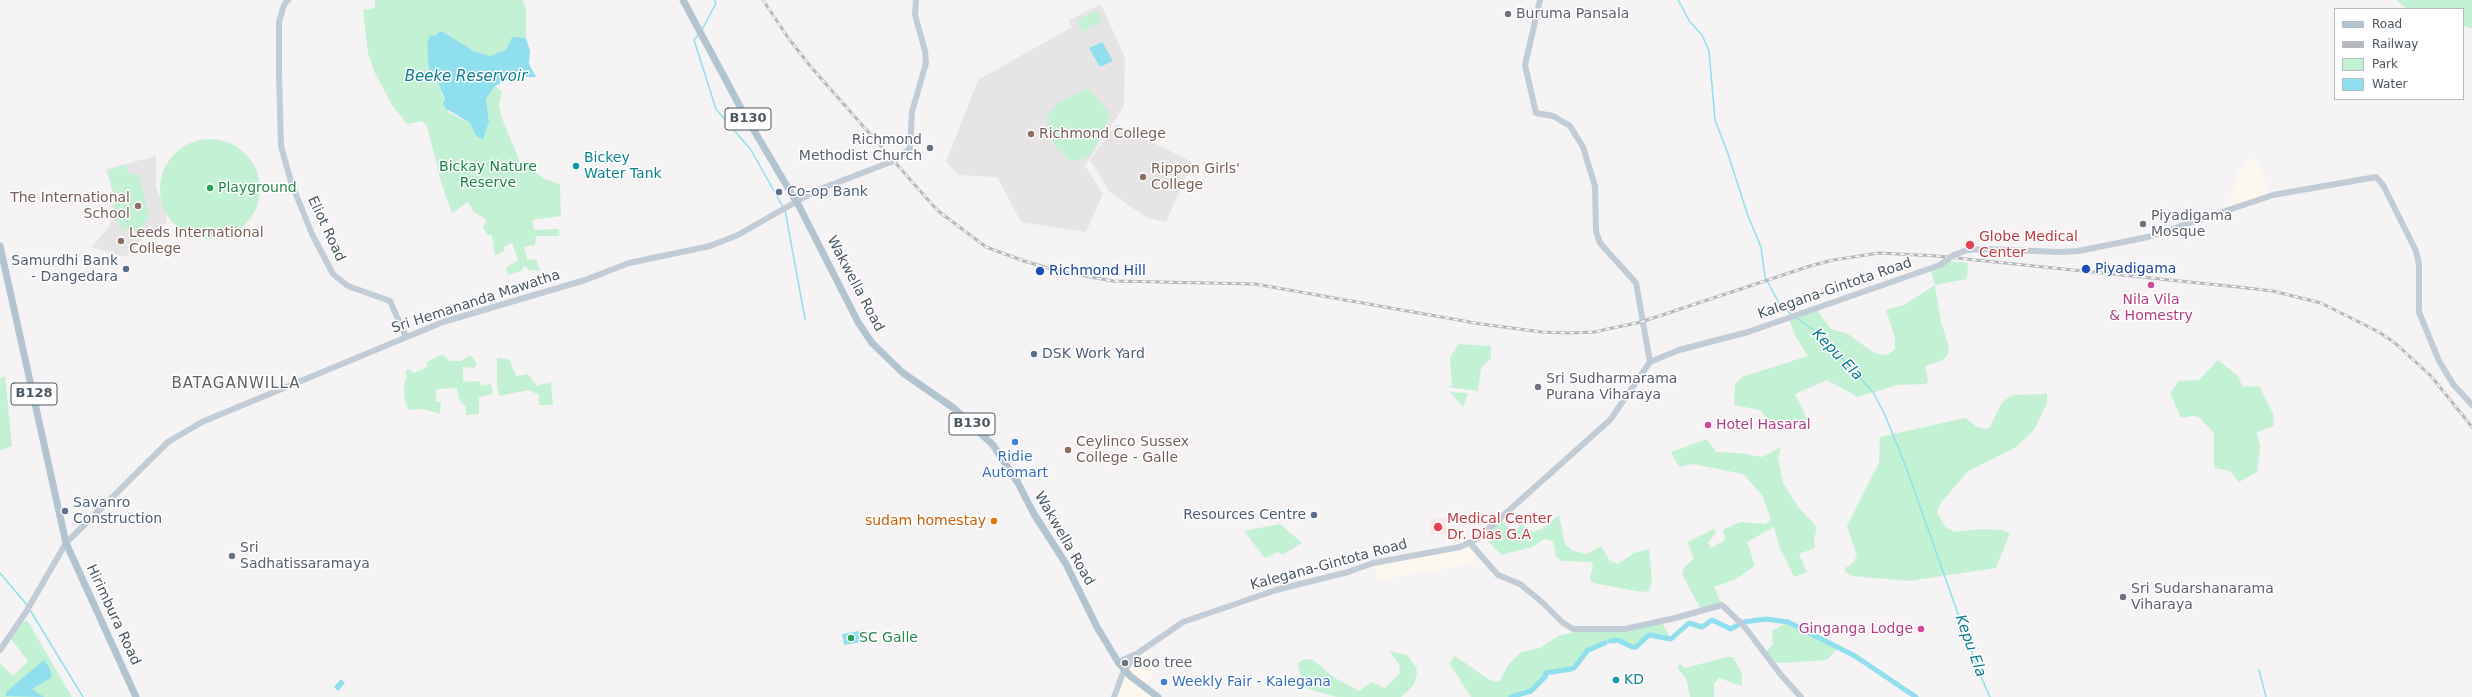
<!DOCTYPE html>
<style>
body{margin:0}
#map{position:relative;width:2472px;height:697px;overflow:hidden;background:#f5f3f3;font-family:"DejaVu Sans",sans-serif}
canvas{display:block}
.legend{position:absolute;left:2334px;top:8px;width:130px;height:92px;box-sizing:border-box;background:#fff;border:1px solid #b7bcc0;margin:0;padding:5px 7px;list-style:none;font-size:12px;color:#4a5761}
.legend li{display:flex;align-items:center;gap:8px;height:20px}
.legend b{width:20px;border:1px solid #b7bcc0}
</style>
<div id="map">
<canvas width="2472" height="697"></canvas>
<ul class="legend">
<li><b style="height:5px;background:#b3c4d1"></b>Road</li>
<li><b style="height:5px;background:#b5b8bd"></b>Railway</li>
<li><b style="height:11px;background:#c3f1d3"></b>Park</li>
<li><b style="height:11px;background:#90dfee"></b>Water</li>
</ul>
</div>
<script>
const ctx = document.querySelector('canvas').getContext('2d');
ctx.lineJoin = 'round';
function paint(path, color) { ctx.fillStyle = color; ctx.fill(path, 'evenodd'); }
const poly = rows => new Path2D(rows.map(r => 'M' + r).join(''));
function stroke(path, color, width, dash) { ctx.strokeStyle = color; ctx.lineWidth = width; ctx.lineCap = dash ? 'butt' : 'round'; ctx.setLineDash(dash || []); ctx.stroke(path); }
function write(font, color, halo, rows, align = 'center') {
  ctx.font = font + ' "DejaVu Sans",sans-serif'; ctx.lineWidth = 3; ctx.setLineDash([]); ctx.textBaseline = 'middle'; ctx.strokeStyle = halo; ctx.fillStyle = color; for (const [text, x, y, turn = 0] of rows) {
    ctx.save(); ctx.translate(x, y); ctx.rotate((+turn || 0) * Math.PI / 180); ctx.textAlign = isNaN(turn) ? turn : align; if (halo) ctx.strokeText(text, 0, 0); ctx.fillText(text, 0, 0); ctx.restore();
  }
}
const commercial = poly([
 [2255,157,2270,193,2227,206,2238,176,2237,170,2244,167,2244,162],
 [1910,263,1914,271,1901,276,1899,266],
 [1470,543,1475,549,1474,564,1379,580,1373,563],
 [1142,654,1158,665,1153,670,1147,685,1158,697,1114,697,1130,667]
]);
const education = poly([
 [1101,4,1125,58,1124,106,1085,166,1103,194,1086,232,1021,222,997,177,959,175,946,162,978,80,1072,27,1069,20],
 [1116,124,1192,162,1166,222,1147,218,1109,191,1090,160],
 [156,156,156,187,167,215,166,223,147,233,125,257,91,247,109,227,114,197,106,169]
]);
const medical = poly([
 [1446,518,1446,534,1430,534,1431,519]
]);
const green = poly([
 [375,0,522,0,524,3,526,8,526,38,512,37,506,51,490,56,474,51,459,42,427,44,429,74,437,81,449,113,470,123,476,136,489,121,486,99,495,86,502,92,499,104,501,116,520,162,545,179,560,184,561,216,532,220,534,230,558,229,560,236,536,236,535,245,524,247,527,260,536,259,540,271,528,270,525,265,521,271,508,275,506,268,518,260,512,243,505,246,503,252,495,255,492,235,487,235,483,227,487,220,474,212,468,202,452,213,442,185,427,126,422,121,407,124,392,105,374,71,368,53,363,10,375,8],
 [2396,0,2472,0,2472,28,2463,26,2463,9,2407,9],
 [1096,11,1102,21,1082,32,1076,21],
 [1088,88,1108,111,1109,119,1091,154,1082,160,1070,160,1057,149,1048,133,1047,116,1058,103],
 '160 189a50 50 0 1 1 100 0a50 50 0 1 1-100 0Z',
 [125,164,129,174,134,173,140,177,149,216,142,227,133,230,122,229,120,223,115,220,114,195,108,171],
 [1946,261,1968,263,1967,279,1935,285,1941,322,1949,347,1948,354,1943,360,1925,366,1928,381,1926,384,1897,385,1858,397,1827,380,1795,394,1807,419,1776,428,1760,410,1734,405,1735,384,1742,377,1808,356,1796,337,1788,317,1815,308,1831,329,1848,334,1874,353,1888,355,1895,349,1895,338,1886,310,1904,305,1935,285,1930,268],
 [1458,344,1491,346,1491,358,1481,368,1478,391,1447,387,1452,385,1450,358],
 [443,354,449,361,461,361,470,355,477,363,474,368,463,367,463,382,479,381,481,386,491,384,493,394,479,397,479,414,466,415,466,408,459,399,457,388,436,389,436,402,441,402,440,414,424,409,409,410,405,402,404,385,407,375,405,372,408,369,414,373,427,367,427,362],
 [497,358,509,359,516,376,528,374,537,386,551,382,553,405,539,405,539,395,529,390,499,396,497,387],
 [2218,360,2237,375,2243,387,2259,386,2273,413,2274,426,2257,432,2260,447,2257,472,2239,482,2230,471,2215,468,2214,465,2214,433,2199,417,2193,416,2181,418,2170,393,2179,381,2199,380],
 [5,376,12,446,0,451,0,378],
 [1450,392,1468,393,1463,407],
 [2047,394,2047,403,2034,430,2015,448,1967,472,1941,503,1937,512,1945,527,1955,532,1982,529,2002,530,2010,533,1996,568,1909,581,1852,576,1845,572,1845,568,1851,565,1857,556,1847,526,1879,463,1880,437,1965,418,1977,427,1987,429,1990,427,2002,402,2013,395],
 [1707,439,1716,452,1739,453,1762,457,1781,447,1778,457,1783,483,1798,507,1817,527,1814,540,1815,548,1799,554,1807,572,1794,577,1779,546,1774,527,1747,542,1755,566,1736,579,1714,587,1722,605,1701,610,1682,574,1684,568,1694,558,1687,542,1714,529,1716,532,1708,543,1711,548,1725,540,1723,530,1740,522,1765,524,1771,520,1762,495,1743,474,1693,464,1679,467,1671,452],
 [1559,515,1565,544,1573,551,1587,554,1601,546,1610,561,1618,564,1634,553,1649,549,1652,581,1649,591,1642,592,1593,583,1590,579,1593,566,1591,562,1562,561,1556,557,1553,541,1550,540,1544,539,1532,547,1501,555,1488,541,1495,536,1491,528,1501,520,1511,531,1516,531,1521,524,1533,532,1542,529],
 [1280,524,1302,543,1282,555,1278,552,1265,558,1244,531],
 [27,620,72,697,0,697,0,663,13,676,28,661,11,639,22,623],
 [1661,621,1671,639,1649,635,1640,645,1632,647,1618,640,1611,641,1602,647,1588,650,1574,668,1546,673,1545,677,1531,691,1511,697,1471,697,1451,666,1450,662,1455,656,1488,679,1497,682,1500,681,1508,665,1521,652,1540,648,1558,636,1580,631,1603,631],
 [1788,622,1821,638,1838,648,1827,660,1783,663,1770,662,1764,654,1773,644,1772,631],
 [1389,651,1407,655,1416,667,1417,673,1414,685,1401,697,1337,697,1308,689,1302,683,1298,665,1300,661,1306,659,1313,660,1335,678,1359,691,1372,682,1385,688,1400,673,1399,664],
 [1727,657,1733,657,1739,668,1742,674,1742,686,1719,678,1714,684,1714,697,1690,697,1686,678,1678,669,1679,663,1685,668]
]);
const water = poly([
 [441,31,474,51,490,56,506,50,512,37,526,38,530,51,529,64,536,77,513,77,495,86,486,99,489,121,483,140,476,136,470,123,445,108,443,103,445,99,437,81,429,74,427,44,430,35,435,36],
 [1102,42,1113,61,1100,67,1089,48],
 [859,631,861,642,844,645,842,634],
 [44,660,49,667,52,677,32,689,44,697,6,696,6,692],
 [341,679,345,683,338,691,334,687]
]);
const stream = poly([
 [1678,0,1690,22,1702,35,1709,51,1715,120,1727,151,1748,216,1761,247,1765,277,1780,305,1792,315],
 [702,30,716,3,714,0],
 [698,35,694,40,716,109,751,150,783,207],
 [785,210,805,319],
 [1795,317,1822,336,1873,392,1885,415,1906,467,1978,670,1990,697],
 [0,573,27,605],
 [30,610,83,697],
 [2259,670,2266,697]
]);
const canal = poly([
 [1744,622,1766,619,1788,622,1855,656,1916,697],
 [1610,641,1618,640,1632,647,1636,647,1649,635,1671,639,1689,623,1702,627,1712,620,1731,629,1738,625],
 [1574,668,1588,650,1605,643],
 [1511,697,1531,691,1545,677,1546,673,1571,669]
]);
const secondary = poly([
 [288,0,284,5,279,22,279,74,281,146,291,182,312,234,333,274,348,286,390,301,406,337],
 [1540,0,1525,65,1536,113,1553,116,1570,126,1583,147,1595,186,1596,231,1600,243,1636,283,1650,362],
 [1954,255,1967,250,1985,249,2059,252,2078,251,2148,237,2273,195,2376,177,2383,185,2416,251,2419,264,2419,312,2439,361,2453,384,2472,405],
 [1470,543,1498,575,1520,584,1543,603,1562,622,1573,629,1625,629,1675,618,1722,605,1744,626,1781,675,1801,697],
 [0,650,26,612,66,543,168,442,202,422,443,322,585,280,629,263,710,246,738,235,815,191,896,160,910,148,912,112,926,63,925,51,915,15,916,0],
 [1118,662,1136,654],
 [1114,697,1124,670,1138,653,1183,622,1276,590,1348,572,1373,563,1460,547,1477,539,1610,420,1650,362,1679,350,1748,332,1940,265,1948,259]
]);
const primary = poly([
 [683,0,743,112,800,208,858,322,872,343,903,373,955,409,993,445,1018,483,1034,514,1066,564,1097,627,1118,662,1130,676,1158,697],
 [0,246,66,543,136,697]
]);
const rail = poly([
 [763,0,789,39,811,67,937,210,986,247,1024,261,1062,272,1113,281,1255,284,1481,324,1542,332,1568,333,1594,332,1641,322,1810,266,1833,260,1879,253,1937,256,2238,287,2273,291,2321,303,2379,332,2395,343,2431,376,2472,427]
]);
const secondaryBridge = poly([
 [1948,259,1954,255]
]);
const markers = [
 [1508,14,4,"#6b7280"],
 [1031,134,4,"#8d6e63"],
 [930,148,4,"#6b7280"],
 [576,166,4,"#0f9aa8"],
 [1143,177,4,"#8d6e63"],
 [210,188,4,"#2e9e5b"],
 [779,192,4,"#5c6f8a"],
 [138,206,4,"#8d6e63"],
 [2143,224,4,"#6b7280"],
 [121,241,4,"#8d6e63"],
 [1970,245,5,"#e0444e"],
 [126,269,4,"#5c6f8a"],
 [2086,269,5,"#1a4fb4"],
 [1040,271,5,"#1a4fb4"],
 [2151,285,4,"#d1479c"],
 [1034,354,4,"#5c6f8a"],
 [1538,387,4,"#6b7280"],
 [1708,425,4,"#d1479c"],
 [1015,442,4,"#3f7fe0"],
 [1068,450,4,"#8d6e63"],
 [65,511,4,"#5c6f8a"],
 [1314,515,4,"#5c6f8a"],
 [994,521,4,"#e8710a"],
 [1438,527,5,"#e0444e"],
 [232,556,4,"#6b7280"],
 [2123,597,4,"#6b7280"],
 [1921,629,4,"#d1479c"],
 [851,638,4,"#2e9e5b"],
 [1125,663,4,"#6b7280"],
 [1616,680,4,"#0f9aa8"],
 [1164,682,4,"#3f7fe0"]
];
const shields = [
 [748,119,46],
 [34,394,46],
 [972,424,46]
];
const shieldNames = [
 ["B130",748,119],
 ["B128",34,394],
 ["B130",972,424]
];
const worshipNames = [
 ["Buruma Pansala",1516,14],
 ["Richmond",922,140,"right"],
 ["Methodist Church",922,156,"right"],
 ["Piyadigama",2151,216],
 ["Mosque",2151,232],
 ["Sri Sudharmarama",1546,379],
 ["Purana Viharaya",1546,395],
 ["Sri",240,548],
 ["Sadhatissaramaya",240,564],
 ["Sri Sudarshanarama",2131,589],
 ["Viharaya",2131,605],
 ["Boo tree",1133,663]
];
const educationNames = [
 ["Richmond College",1039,134],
 ["Rippon Girls'",1151,169],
 ["College",1151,185],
 ["The International",130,198,"right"],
 ["School",130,214,"right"],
 ["Leeds International",129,233],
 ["College",129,249],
 ["Ceylinco Sussex",1076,442],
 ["College - Galle",1076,458]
];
const cultureNames = [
 ["Bickey",584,158],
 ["Water Tank",584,174],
 ["KD",1624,680]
];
const parkNames = [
 ["Bickay Nature",488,167],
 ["Reserve",488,183]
];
const leisureNames = [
 ["Playground",218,188],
 ["SC Galle",859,638]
];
const serviceNames = [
 ["Co-op Bank",787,192],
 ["Samurdhi Bank",118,261,"right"],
 ["- Dangedara",118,277,"right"],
 ["DSK Work Yard",1042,354],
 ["Savanro",73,503],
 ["Construction",73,519],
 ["Resources Centre",1306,515,"right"]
];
const streetNames = [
 ["Eliot Road",326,229,65],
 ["Wakwella Road",855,284,62],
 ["Kalegana-Gintota Road",1835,289,-19],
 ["Sri Hemananda Mawatha",476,302,-18],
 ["Wakwella Road",1064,539,60],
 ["Kalegana-Gintota Road",1329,565,-15],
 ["Hirimbura Road",113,615,65]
];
const healthNames = [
 ["Globe Medical",1979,237],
 ["Center",1979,253],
 ["Medical Center",1447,519],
 ["Dr. Dias G.A",1447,535]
];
const transitNames = [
 ["Piyadigama",2095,269],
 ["Richmond Hill",1049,271]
];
const hotelNames = [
 ["Nila Vila",2151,300],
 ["& Homestry",2151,316],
 ["Hotel Hasaral",1716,425,"left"],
 ["Ginganga Lodge",1913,629,"right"]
];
const shopNames = [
 ["Ridie",1015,457],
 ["Automart",1015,473],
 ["Weekly Fair - Kalegana",1172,682,"left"]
];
const foodNames = [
 ["sudam homestay",986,521]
];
const waterNames = [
 ["Beeke Reservoir",466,77],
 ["Kepu Ela",1837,355,46],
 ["Kepu Ela",1970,646,70]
];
const neighbourhoodNames = [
 ["BATAGANWILLA",236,384]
];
paint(commercial, '#fdf8ef');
paint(education, '#e6e4e5');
paint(medical, '#fce7e6');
paint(green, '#c3f1d3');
paint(water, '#90dfee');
stroke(stream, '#90dfee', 1.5);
stroke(canal, '#90dfee', 5);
stroke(secondary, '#c1ccd6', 6);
stroke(primary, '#b3c4d1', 7);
stroke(rail, '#b5b8bd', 3);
stroke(rail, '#fff', 1.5, [4.5]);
stroke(secondaryBridge, '#c1ccd6', 6);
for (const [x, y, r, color] of markers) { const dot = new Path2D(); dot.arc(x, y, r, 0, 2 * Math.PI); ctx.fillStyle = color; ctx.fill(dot); stroke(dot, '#fff', 1.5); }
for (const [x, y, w] of shields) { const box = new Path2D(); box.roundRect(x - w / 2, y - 11, w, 22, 3); ctx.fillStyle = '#fff'; ctx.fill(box); stroke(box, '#4a5761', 1); }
write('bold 13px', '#4a5761', null, shieldNames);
write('14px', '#5b616d', '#fff', worshipNames, 'left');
write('14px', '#785e54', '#fff', educationNames, 'left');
write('14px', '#0d838f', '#fff', cultureNames, 'left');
write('14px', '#178549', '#fff', parkNames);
write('14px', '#27864d', '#fff', leisureNames, 'left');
write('14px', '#4e5e75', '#fff', serviceNames, 'left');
write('14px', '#4a5761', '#fff', streetNames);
write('14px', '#be3a42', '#fff', healthNames, 'left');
write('14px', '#164399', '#fff', transitNames, 'left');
write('14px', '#b23c85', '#fff', hotelNames);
write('14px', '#366cbe', '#fff', shopNames);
write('14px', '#c56008', '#fff', foodNames, 'right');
write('italic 15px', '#0d7c92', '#fff', waterNames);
ctx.letterSpacing = '1px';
write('15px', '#5f6368', '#fff', neighbourhoodNames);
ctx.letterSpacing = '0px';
</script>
